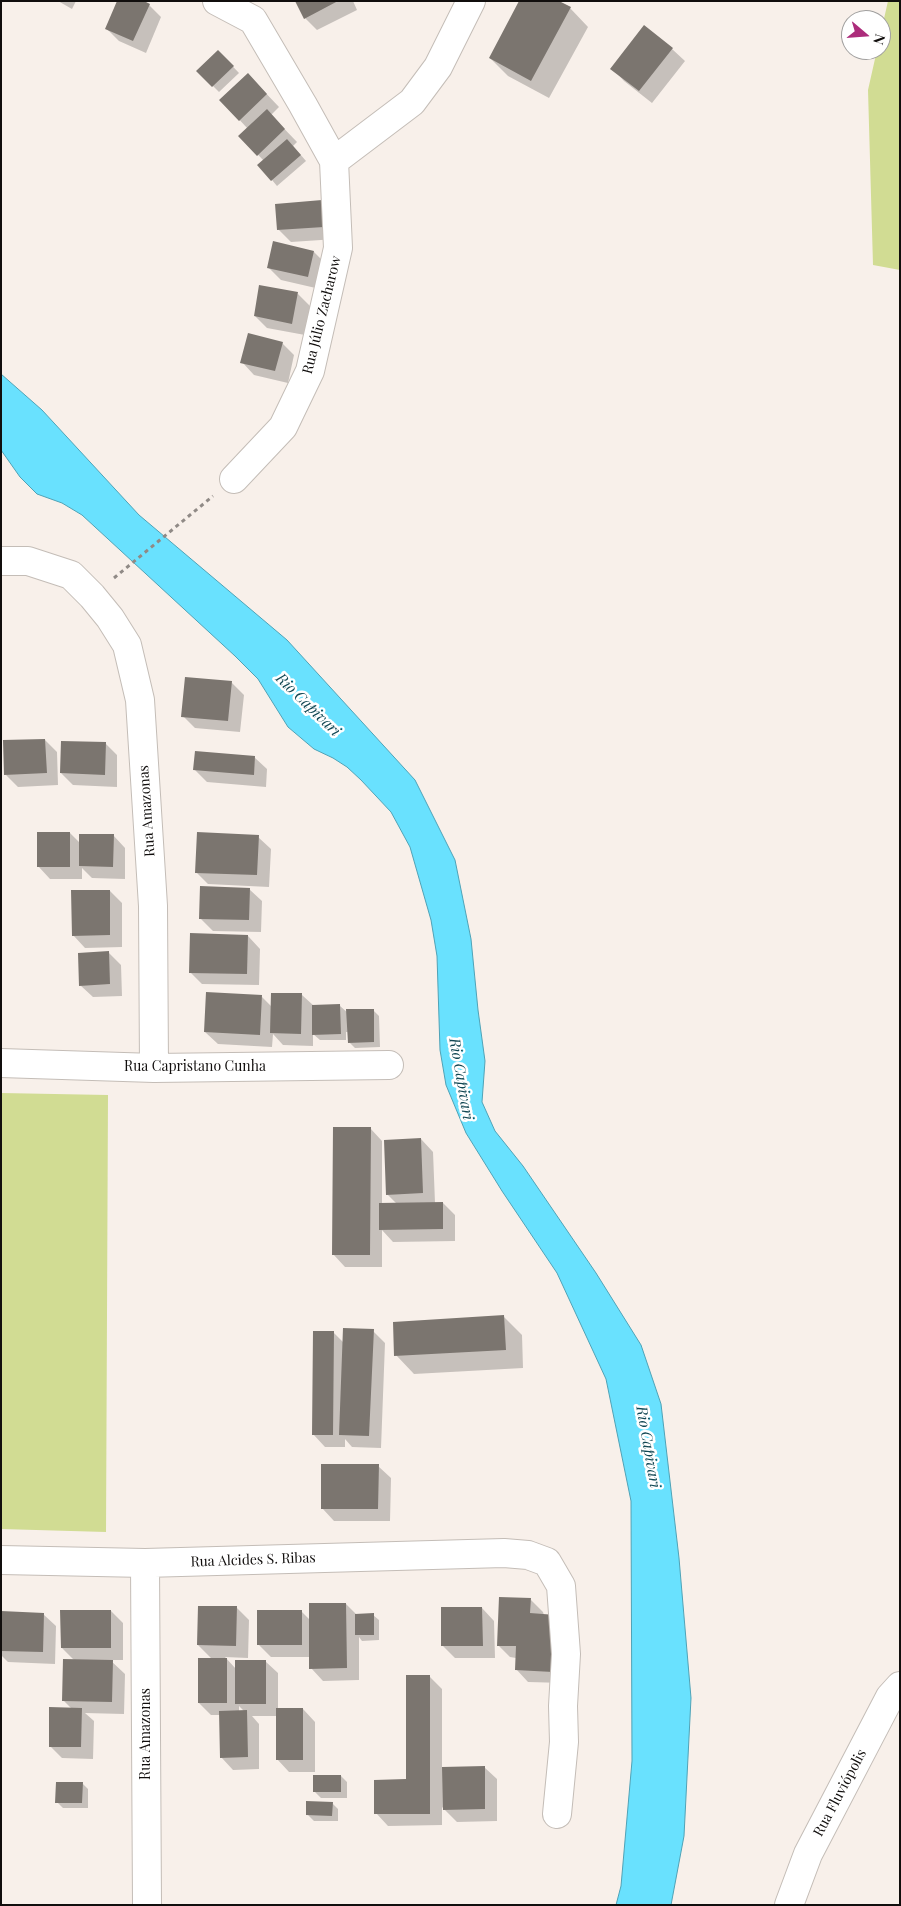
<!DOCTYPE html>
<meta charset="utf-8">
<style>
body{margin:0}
#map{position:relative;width:901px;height:1906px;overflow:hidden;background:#f8f0ea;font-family:"Playfair Display",serif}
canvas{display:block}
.frame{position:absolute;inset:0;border:2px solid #110e0d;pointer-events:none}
.north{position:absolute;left:841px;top:10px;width:50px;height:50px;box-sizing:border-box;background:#fff;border:1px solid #a09f9e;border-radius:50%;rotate:108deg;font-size:14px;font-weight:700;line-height:20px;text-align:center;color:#110e0d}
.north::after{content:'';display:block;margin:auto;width:18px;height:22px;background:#ac2c7b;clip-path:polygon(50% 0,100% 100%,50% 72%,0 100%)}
</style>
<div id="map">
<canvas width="901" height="1906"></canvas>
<div class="frame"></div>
<div class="north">N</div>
</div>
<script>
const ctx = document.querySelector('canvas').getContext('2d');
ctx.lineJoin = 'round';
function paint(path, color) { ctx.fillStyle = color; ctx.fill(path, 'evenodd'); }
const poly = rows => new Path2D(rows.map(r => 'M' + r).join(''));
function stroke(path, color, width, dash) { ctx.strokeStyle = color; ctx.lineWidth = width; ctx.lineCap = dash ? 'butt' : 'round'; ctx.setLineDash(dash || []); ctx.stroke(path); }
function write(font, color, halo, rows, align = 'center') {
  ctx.font = font + ' "Playfair Display",serif'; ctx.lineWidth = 5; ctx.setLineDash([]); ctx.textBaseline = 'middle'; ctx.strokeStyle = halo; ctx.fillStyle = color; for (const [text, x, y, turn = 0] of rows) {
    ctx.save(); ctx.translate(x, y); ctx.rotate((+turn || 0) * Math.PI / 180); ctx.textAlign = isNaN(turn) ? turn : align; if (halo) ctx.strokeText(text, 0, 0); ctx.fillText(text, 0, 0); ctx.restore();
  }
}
const green = poly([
 [888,1,900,1,900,270,873,265,868,90,877,50,881,50,881,32],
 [1,1093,108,1095,106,1532,1,1529]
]);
const water = poly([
 [1,374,42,410,139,515,287,640,415,780,455,860,471,939,478,1010,485,1061,482,1102,495,1131,523,1166,596,1273,641,1345,661,1404,679,1558,691,1698,684,1836,671,1905,616,1905,621,1886,632,1761,631,1501,606,1379,557,1273,502,1191,466,1133,446,1085,440,1050,437,956,431,920,410,847,391,812,361,780,347,767,333,758,314,749,288,727,258,679,235,656,82,515,62,503,37,494,20,477,1,450,1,374]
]);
const shadow = poly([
 [58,1,76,1,72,9],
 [296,1,353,1,357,10,317,30,305,18],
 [149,5,161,17,146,53,119,41,107,29],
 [570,8,588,27,549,98,508,76,490,58],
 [644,27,672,49,685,61,652,103,624,81,612,68],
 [218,51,239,73,219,92,198,71],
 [260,87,279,107,271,115,297,142,293,146,306,161,277,186,272,180,264,161,240,136,248,129,221,100],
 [321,202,336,239,291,242,278,229],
 [314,252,326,264,320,289,281,280,268,267],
 [298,294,310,306,305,335,267,328,255,316],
 [282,343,294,355,288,383,254,375,242,362],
 [231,682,244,695,240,732,195,728,183,716],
 [45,740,57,752,58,785,18,787,6,775],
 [105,743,117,755,117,787,73,785,61,773],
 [254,757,267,769,266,787,207,782,194,769],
 [70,833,80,843,113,835,125,848,125,879,92,878,82,868,82,879,50,879,38,866],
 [258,837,271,849,269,887,208,884,196,872],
 [249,889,262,901,261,932,213,931,200,918],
 [110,891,122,903,122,947,85,948,73,935],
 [248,936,260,949,259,985,202,984,190,972],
 [108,952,121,965,122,996,93,997,80,985],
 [302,995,314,1006,340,1006,348,1013,373,1010,379,1016,380,1047,355,1048,349,1042,348,1032,346,1032,346,1040,320,1040,313,1034,313,1046,283,1045,273,1034,272,1047,218,1044,205,1032,262,997,272,1007],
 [370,1128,382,1141,382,1204,397,1204,387,1194,421,1139,433,1152,435,1203,443,1203,455,1215,455,1241,393,1242,382,1230,382,1267,345,1267,333,1254],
 [503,1316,522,1335,523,1368,414,1374,396,1355],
 [373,1331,385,1343,381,1448,352,1447,345,1439,345,1447,325,1447,313,1434,333,1332,344,1343],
 [378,1466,391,1478,390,1521,334,1521,322,1508],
 [531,1600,543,1612,565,1683,528,1682,516,1669,516,1658,510,1657,498,1645],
 [346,1604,357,1615,373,1615,379,1620,379,1640,362,1641,359,1637,359,1680,323,1681,311,1668,311,1657,271,1657,259,1645,301,1611,310,1620],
 [236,1607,249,1620,248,1658,225,1657,236,1669,265,1661,278,1673,278,1709,303,1709,315,1722,315,1772,289,1772,277,1759,277,1716,252,1716,259,1724,259,1769,233,1770,221,1757,220,1715,211,1715,199,1703,212,1659,198,1645],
 [239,1706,244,1711,239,1711],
 [482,1608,494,1621,495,1658,455,1658,443,1646],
 [111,1611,123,1623,123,1660,110,1660,125,1674,124,1714,85,1713,94,1721,93,1759,62,1758,50,1746,72,1709,63,1700,75,1661,62,1648],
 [1,1612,43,1614,56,1626,55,1664,8,1662,1,1655],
 [430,1677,442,1689,442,1768,484,1767,497,1779,497,1821,457,1822,442,1807,442,1825,388,1826,376,1813,407,1781],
 [341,1776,347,1782,347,1798,321,1798,315,1792],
 [82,1783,88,1789,88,1808,63,1808,57,1802],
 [332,1803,338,1809,338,1821,314,1821,308,1815]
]);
const building = poly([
 [117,1,144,1,150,4,133,41,105,29],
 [295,1,338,1,304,19],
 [519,1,559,1,571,7,531,81,489,58],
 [644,25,673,48,639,91,610,69],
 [218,50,234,66,212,87,196,71],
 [248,73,267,94,239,121,219,100],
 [267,109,285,129,257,156,238,136],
 [287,139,301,155,271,181,257,165],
 [322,200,324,227,277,230,275,204],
 [273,241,314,251,308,277,267,268],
 [259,285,298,292,292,324,254,316],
 [248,333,283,342,275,371,240,363],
 [185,677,232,681,228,721,181,717],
 [45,739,47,773,4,775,3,740],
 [61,741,106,742,105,775,60,773],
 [195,751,255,756,254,775,193,770],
 [37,832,70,832,70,867,37,867],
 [197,832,259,835,257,875,195,873],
 [79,834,114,834,113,867,79,866],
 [200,886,250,888,249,920,199,919],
 [71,890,110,890,110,935,72,936],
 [190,933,248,935,247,974,189,973],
 [109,951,110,984,79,986,78,953],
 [206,992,262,995,260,1035,204,1032],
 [271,993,302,993,301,1034,270,1033],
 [340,1004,341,1034,312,1035,312,1005],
 [346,1009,374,1009,374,1042,348,1043],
 [333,1127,371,1127,370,1255,332,1255],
 [421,1138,423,1193,386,1195,384,1140],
 [443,1202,443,1229,379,1230,379,1203],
 [504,1315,506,1350,394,1356,393,1322],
 [343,1328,374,1329,369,1436,339,1435],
 [313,1331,334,1331,333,1435,312,1435],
 [321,1464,379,1464,378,1509,321,1509],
 [499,1597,531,1598,530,1613,556,1615,553,1672,515,1670,516,1646,497,1646],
 [309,1603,346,1603,347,1668,309,1669],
 [198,1606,237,1606,236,1646,197,1645],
 [441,1607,482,1607,483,1646,441,1646],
 [60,1610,111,1610,111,1648,61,1648],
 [257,1610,302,1610,302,1645,257,1645],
 [1,1611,44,1613,43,1652,1,1651],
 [374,1613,374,1635,355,1635,355,1614],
 [198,1658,227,1658,227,1703,198,1703],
 [63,1659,113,1660,112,1702,62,1701],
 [235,1660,266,1660,266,1704,235,1704],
 [406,1675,430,1675,430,1814,374,1814,374,1780,406,1779],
 [49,1707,82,1708,81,1747,49,1747],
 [276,1708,303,1708,303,1760,276,1760],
 [247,1710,248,1757,220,1758,219,1711],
 [485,1766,485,1809,443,1810,442,1767],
 [313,1775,341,1775,341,1792,313,1792],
 [56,1782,83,1782,82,1803,55,1803],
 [306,1801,333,1802,332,1816,306,1815]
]);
const path = poly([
 [114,578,213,496]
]);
const minor = poly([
 [217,1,253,20,303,105,334,161],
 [234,479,283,427,310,371,338,248,334,161,412,102,438,67,471,1],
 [1,561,28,561,71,575,92,596,110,618,127,645,140,700,153,906,154,1068],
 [1,1063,154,1068,389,1065],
 [1,1560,145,1563,504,1553,528,1555,547,1562,561,1586,566,1654,563,1706,564,1742,557,1814],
 [145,1563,147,1905],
 [789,1905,808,1854,890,1697,900,1686]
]);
const streetNames = [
 ["Rua Júlio Zacharow",322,315,-76],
 ["Rua Amazonas",147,811,-94],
 ["Rua Capristano Cunha",195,1067],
 ["Rua Alcides S. Ribas",253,1560,-2],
 ["Rua Amazonas",146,1734,-90],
 ["Rua Fluviópolis",840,1793,-62]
];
const waterNames = [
 ["Rio Capivari",308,705,44],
 ["Rio Capivari",461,1079,80],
 ["Rio Capivari",648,1447,80]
];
paint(green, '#d1dc93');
paint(water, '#69e1fe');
stroke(water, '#4fa2b6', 1);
paint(shadow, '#0003');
paint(building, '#7b756f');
stroke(minor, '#c4bdb7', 30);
stroke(path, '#908a86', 3, [4, 4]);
stroke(minor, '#fff', 28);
write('14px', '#110e0d', '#fff', streetNames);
write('italic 15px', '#114753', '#fff', waterNames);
</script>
